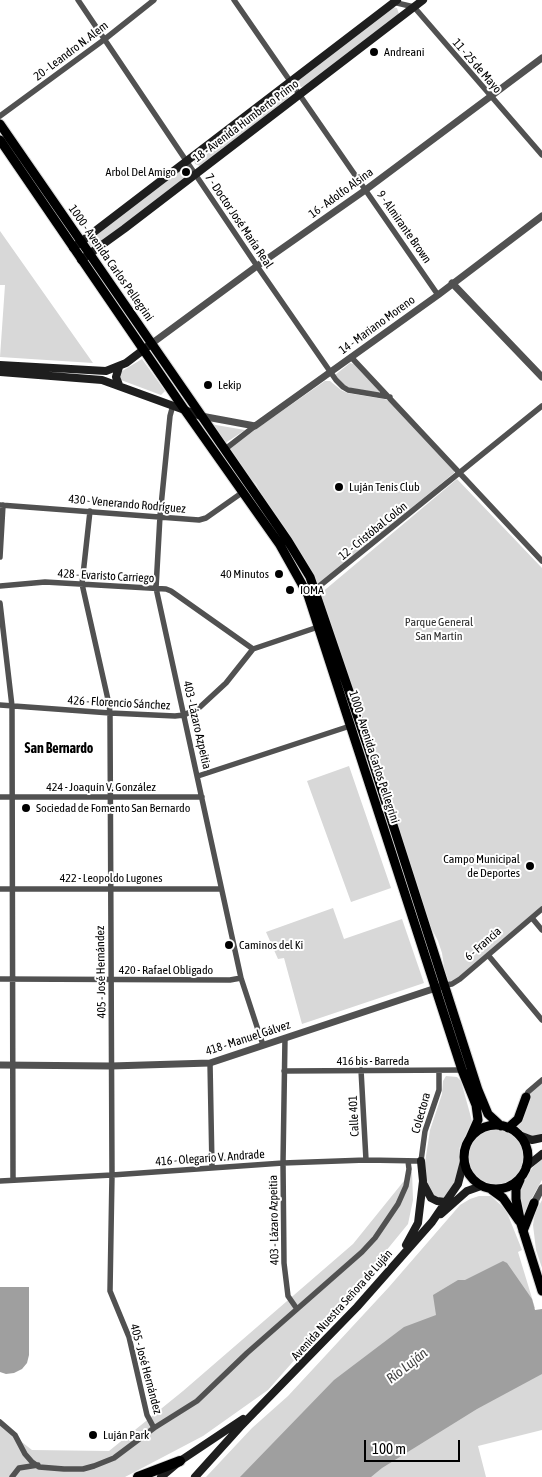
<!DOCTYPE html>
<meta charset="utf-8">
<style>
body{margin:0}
#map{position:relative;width:542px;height:1477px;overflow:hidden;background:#fff;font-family:"Asap Condensed",sans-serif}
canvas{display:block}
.scale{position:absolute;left:364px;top:1440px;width:96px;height:22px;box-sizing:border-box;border:2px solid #000;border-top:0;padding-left:6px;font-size:15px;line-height:18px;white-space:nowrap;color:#000;-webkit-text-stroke:4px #fff;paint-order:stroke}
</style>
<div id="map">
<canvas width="542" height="1477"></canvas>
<div class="scale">100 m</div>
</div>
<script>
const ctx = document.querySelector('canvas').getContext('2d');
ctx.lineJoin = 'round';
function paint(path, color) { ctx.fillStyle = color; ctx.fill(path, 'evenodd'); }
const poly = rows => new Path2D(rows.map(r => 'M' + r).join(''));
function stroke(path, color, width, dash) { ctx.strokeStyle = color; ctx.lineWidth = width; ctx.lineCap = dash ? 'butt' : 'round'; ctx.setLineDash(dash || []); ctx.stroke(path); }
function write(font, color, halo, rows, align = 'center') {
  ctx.font = font + ' "Asap Condensed",sans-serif'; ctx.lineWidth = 4; ctx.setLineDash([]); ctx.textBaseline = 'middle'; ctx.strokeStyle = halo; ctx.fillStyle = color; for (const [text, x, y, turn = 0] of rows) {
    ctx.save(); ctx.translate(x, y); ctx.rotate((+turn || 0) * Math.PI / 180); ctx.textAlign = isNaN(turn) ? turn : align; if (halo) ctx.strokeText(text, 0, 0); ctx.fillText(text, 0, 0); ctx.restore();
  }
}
const green = poly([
 [393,7,397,8,399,14,306,86,301,87,299,85,298,80],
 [284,90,288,92,289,97,203,165,200,166,195,164,194,159],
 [182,169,187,171,188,176,95,247,90,246,89,243,90,239],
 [0,231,93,363,0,357,5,285,0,285],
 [142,359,165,391,161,395,121,380,119,373],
 [350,363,354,364,379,390,379,393,346,387,335,375],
 [325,381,330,381,341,390,347,393,384,399,389,401,454,469,454,473,319,584,317,584,266,503,256,484,236,465,229,452,230,448,236,443],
 [210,424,245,430,224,444],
 [457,479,542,568,542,908,453,983,449,983,446,980,442,953,438,941,428,922,320,594],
 [349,766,391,888,351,902,307,781],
 [333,908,344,939,402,919,424,983,302,1024,284,958,278,959,266,932],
 [446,1076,457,1077,461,1081,472,1121,459,1149,459,1169,456,1183,444,1198,440,1200,430,1195,428,1190,424,1169,430,1130,442,1094,443,1081],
 [542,1083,542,1136,532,1137,521,1133,513,1127,531,1092],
 '466 1158a29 29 0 1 1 58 0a29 29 0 1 1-58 0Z',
 [542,1159,542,1180,528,1205,523,1219,519,1203,520,1187,533,1167],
 [412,1171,413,1200,408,1224,327,1323,268,1390,203,1436,125,1477,0,1477,0,1425,32,1450,109,1451,183,1391,353,1244],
 [479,1196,491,1196,506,1210,522,1250,518,1252,535,1308,501,1313,303,1477,206,1477,252,1428,288,1396,389,1287,460,1205,470,1199],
 [542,1200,542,1268,536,1250,533,1225,535,1213],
 [542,1354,542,1430,478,1446,486,1477,354,1477]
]);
const water = poly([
 [503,1261,507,1263,532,1299,535,1310,542,1309,542,1374,477,1409,382,1468,371,1477,240,1477,334,1380,404,1327,436,1315,433,1295,458,1280,465,1280],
 [0,1287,29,1287,29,1355,27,1363,22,1369,14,1373,6,1374,0,1372]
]);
const minor = poly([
 [78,0,257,266,336,380,343,387,348,390,390,397],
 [234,0,438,295],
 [393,2,414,7,542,155],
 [0,116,105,39,154,0],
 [351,357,542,561],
 [173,405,170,416,160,516,156,588,241,978,263,1045],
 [224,450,255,426],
 [0,505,199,520,206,518,243,492],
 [90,511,82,584,109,704,110,713,112,1175,110,1291,129,1337,147,1415,154,1428],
 [0,557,3,505],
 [0,586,45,582,166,589,171,591,253,649],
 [312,592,542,406],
 [0,603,12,706,13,1180],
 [0,705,110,713,175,716,184,715,200,707,226,683,253,649,321,626],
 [198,776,350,726],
 [0,797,202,797],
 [0,889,221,889],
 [532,918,542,930],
 [488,955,542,1020],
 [0,979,230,980,241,978],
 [445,985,452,984,460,979,542,909],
 [285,1038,283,1163,284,1263,288,1296,297,1309],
 [210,1063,212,1167],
 [361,1070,366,1160],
 [284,1071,462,1070],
 [526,1097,528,1092,542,1080],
 [0,1181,112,1175,283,1163,366,1160,421,1161,425,1131,439,1090,439,1071],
 [0,1422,15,1435,25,1454,32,1462,39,1467,64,1469,83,1469,94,1466,114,1458,154,1428,197,1401,247,1353,362,1252,375,1238,398,1204,406,1186,409,1169,408,1161],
 [12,1477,19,1468,38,1465]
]);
const tertiary = poly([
 [452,283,542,377],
 [151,344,257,266,364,191,542,58],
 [201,416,255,426,438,295,542,216],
 [0,1065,111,1066,210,1063,445,985],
 [534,1203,542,1188]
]);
const secondary = poly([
 [73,248,397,0],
 [81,260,124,229,423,0],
 [0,365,106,371,126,363,151,344],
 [119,367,116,377,119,385],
 [0,372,102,380,201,416],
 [519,1135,532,1140,542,1138],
 [526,1167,542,1154],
 [424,1185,431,1198,437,1201,445,1202],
 [441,1214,467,1191,481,1186],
 [406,1245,418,1223,423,1181,421,1161],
 [161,1477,180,1461,243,1419],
 [195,1477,240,1427,357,1307,432,1222,458,1184,464,1161]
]);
const primary = poly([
 [0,124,288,541,310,577,369,750,478,1090,488,1114,501,1126],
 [0,140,184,409,280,545,308,595,462,1070,476,1105,478,1120,470,1138],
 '464 1157a32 32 0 1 1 64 0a32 32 0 1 1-64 0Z',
 [508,1128,518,1119,526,1097],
 [520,1180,516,1189,516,1199,521,1224,542,1291],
 [492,1190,503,1198,519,1221],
 [523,1231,534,1203]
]);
const motorway = poly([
 [138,1477,180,1461]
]);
const markers = [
 [374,52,5,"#000"],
 [186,172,5,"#000"],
 [208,385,5,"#000"],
 [339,487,5,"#000"],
 [279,574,5,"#000"],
 [290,590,5,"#000"],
 [26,808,5,"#000"],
 [530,866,5,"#000"],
 [229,945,5,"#000"],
 [93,1435,5,"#000"]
];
const streetNames = [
 ["20 - Leandro N. Alem",71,51,-37],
 ["11 - 25 de Mayo",477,66,49],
 ["18 - Avenida Humberto Primo",246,121,-37],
 ["16 - Adolfo Alsina",341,193,-36],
 ["7 - Doctor José María Real",239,221,56],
 ["9 - Almirante Brown",404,227,55],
 ["1000 - Avenida Carlos Pellegrini",111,263,55],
 ["14 - Mariano Moreno",377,325,-36],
 ["430 - Venerando Rodríguez",127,504,5],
 ["12 - Cristóbal Colón",373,531,-39],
 ["428 - Evaristo Carriego",106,576,3],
 ["426 - Florencio Sánchez",119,703,3],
 ["403 - Lázaro Azpeitia",197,725,77],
 ["1000 - Avenida Carlos Pellegrini",374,757,72],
 ["424 - Joaquín V. González",101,787],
 ["422 - Leopoldo Lugones",111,878],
 ["6 - Francia",483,944,-41],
 ["420 - Rafael Obligado",166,970],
 ["405 - José Hernández",101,972,-91],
 ["418 - Manuel Gálvez",248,1038,-18],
 ["416 bis - Barreda",373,1061],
 ["Colectora",421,1113,-74],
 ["Calle 401",354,1116,-93],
 ["416 - Olegario V. Andrade",210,1158,-4],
 ["403 - Lázaro Azpeitia",274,1220,-91],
 ["Avenida Nuestra Señora de Luján",342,1305,-48],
 ["405 - José Hernández",146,1369,75]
];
const poiNames = [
 ["Andreani",384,52],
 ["Arbol Del Amigo",176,172,"right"],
 ["Lekip",218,385],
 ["Luján Tenis Club",349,487],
 ["40 Minutos",269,574,"right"],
 ["IOMA",300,590],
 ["Sociedad de Fomento San Bernardo",36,808],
 ["Campo Municipal",520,859,"right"],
 ["de Deportes",520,873,"right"],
 ["Caminos del Ki",239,945],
 ["Luján Park",103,1435]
];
const parkNames = [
 ["Parque General",439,622],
 ["San Martín",439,636]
];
const neighbourhoodNames = [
 ["San Bernardo",59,749]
];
const waterNames = [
 ["Río Luján",407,1366,-38]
];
paint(green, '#d8d8d8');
paint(water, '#9f9f9f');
stroke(primary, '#dbdbdb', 11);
stroke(motorway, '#dbdbdb', 12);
stroke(minor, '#515151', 5.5);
stroke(tertiary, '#515151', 7);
stroke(secondary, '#1e1e1e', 8);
stroke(primary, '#000', 9);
stroke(motorway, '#000', 10);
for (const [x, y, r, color] of markers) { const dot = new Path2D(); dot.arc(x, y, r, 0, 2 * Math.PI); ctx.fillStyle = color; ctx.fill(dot); stroke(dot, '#fff', 2); }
write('12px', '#000', '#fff', streetNames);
write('12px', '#000', '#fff', poiNames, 'left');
write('12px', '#2f2f2f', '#fff', parkNames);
write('bold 14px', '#000', '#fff', neighbourhoodNames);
write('italic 14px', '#404040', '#fff', waterNames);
</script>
